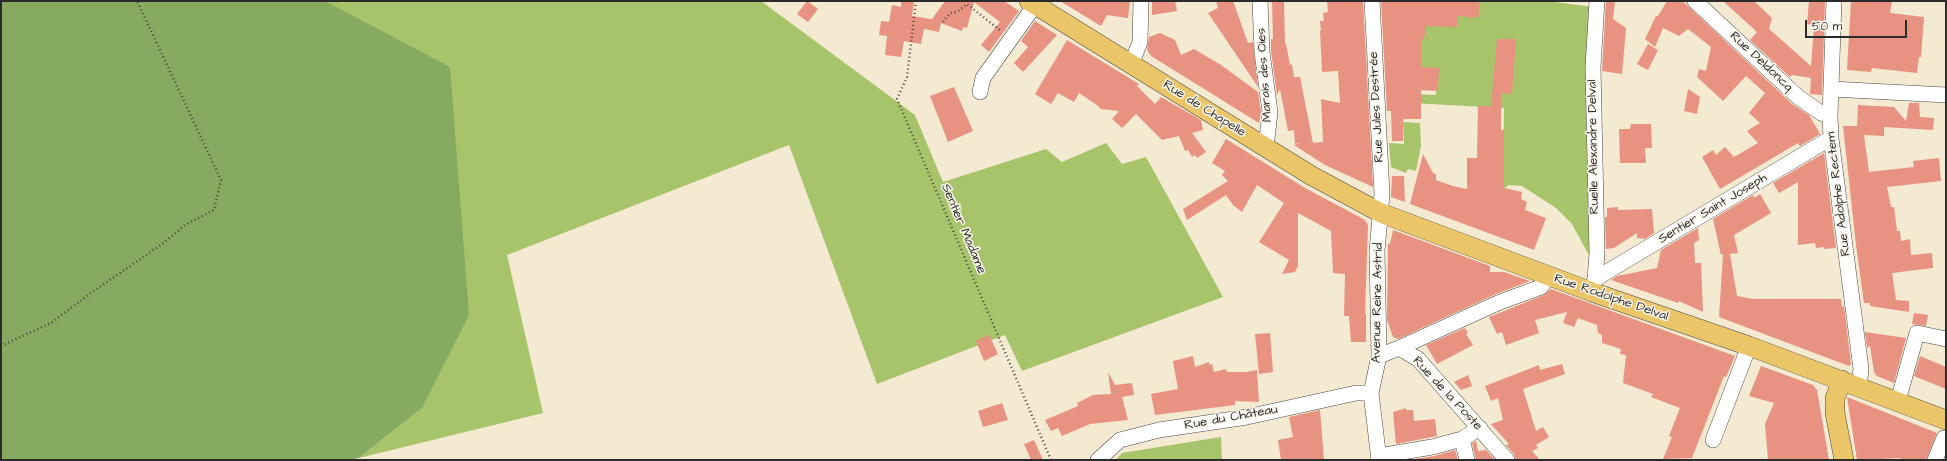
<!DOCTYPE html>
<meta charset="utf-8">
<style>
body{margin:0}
#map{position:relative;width:1947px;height:461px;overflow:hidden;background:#f4e9d1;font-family:"Architects Daughter",sans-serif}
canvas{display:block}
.frame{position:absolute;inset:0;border:2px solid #2b2b2b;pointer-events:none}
.scale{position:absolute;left:1805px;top:20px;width:102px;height:18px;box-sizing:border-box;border:2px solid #2b2b2b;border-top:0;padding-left:5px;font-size:12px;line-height:14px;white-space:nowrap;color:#2b2b2b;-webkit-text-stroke:3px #fbf7ec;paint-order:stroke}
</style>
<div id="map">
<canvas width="1947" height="461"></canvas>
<div class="frame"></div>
<div class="scale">50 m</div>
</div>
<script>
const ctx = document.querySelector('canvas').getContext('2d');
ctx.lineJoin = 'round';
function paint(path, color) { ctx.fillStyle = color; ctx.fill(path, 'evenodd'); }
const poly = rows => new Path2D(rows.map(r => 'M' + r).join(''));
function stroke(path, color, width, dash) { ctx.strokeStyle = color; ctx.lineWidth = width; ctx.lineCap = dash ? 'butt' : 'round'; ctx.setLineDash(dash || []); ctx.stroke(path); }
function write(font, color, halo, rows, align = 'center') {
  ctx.font = font + ' "Architects Daughter",sans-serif'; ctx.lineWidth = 3; ctx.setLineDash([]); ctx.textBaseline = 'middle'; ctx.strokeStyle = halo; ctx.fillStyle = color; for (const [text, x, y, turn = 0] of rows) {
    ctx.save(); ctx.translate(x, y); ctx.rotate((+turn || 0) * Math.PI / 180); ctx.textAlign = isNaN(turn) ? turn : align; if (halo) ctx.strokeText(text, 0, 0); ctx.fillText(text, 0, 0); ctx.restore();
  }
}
const green = poly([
 [325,1,761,1,915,115,943,182,1046,149,1062,162,1106,143,1122,164,1146,157,1223,297,1022,371,1005,335,877,384,789,145,507,255,543,413,359,458,422,408],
 [1470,1,1547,1,1593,7,1591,259,1572,224,1556,208,1522,186,1509,185,1503,189,1504,108,1411,103,1411,94,1436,95,1437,87,1420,70,1415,11],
 [1403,122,1420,123,1421,146,1416,171,1408,169,1406,173,1391,167,1389,143,1404,144],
 [1221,437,1222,460,1116,460,1122,453]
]);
const forest = poly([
 [1,1,325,1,450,67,469,315,422,408,359,458,348,460,1,460]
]);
const building = poly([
 [807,1,818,9,808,22,797,14],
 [901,1,914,1,912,16,932,19,945,1,1004,1,1019,11,989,52,981,45,1000,22,974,2,967,28,963,27,962,31,941,23,939,32,924,29,921,44,904,41,901,57,885,55,887,36,879,35,881,21,889,22,892,5,901,7],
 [1060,1,1130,1,1128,18,1107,15,1101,26],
 [1152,1,1175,1,1177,11,1152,15],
 [1216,1,1233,1,1248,43,1253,42,1258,87,1208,13,1218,8],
 [1272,1,1284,1,1285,44,1286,44,1290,65,1292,64,1294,77,1300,77,1313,143,1323,142,1321,99,1340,103,1338,71,1322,72,1320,31,1321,31,1320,21,1324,21,1323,13,1328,12,1327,1,1363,1,1373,187,1325,165,1294,145,1300,143,1295,144,1294,130,1288,131,1280,89,1277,95,1271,51,1271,39,1273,39],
 [1381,1,1480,1,1478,18,1458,16,1457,27,1426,26,1424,39,1421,40,1421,67,1439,68,1438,91,1421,90,1421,119,1403,119,1403,141,1392,141,1391,111,1387,111],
 [1606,1,1615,1,1613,19,1626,28,1622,74,1602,71],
 [1667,1,1682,1,1687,5,1792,104,1809,115,1820,134,1800,146,1798,143,1720,189,1702,157,1713,150,1716,155,1725,147,1734,157,1758,143,1747,131,1760,123,1749,113,1765,93,1746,76,1723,101,1697,77,1699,69,1706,71,1711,47,1688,29,1679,36,1663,28,1655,47,1645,39,1656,16,1658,16],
 [1723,1,1754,1,1772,18,1769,29,1811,66,1814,25,1807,24,1809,1,1825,1,1822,95,1810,94,1811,78,1792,75,1790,77,1750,40,1757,32],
 [1851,1,1892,1,1890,13,1924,17,1921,57,1919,57,1917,73,1872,68,1871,72,1847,70],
 [1035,21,1057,35,1023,72,1014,63,1028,47,1021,41],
 [1160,33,1175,40,1181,55,1194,49,1221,65,1258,92,1261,112,1259,123,1151,56,1147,50,1149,37],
 [1497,39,1516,39,1512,94,1501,93,1501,130,1504,130,1504,188,1522,192,1521,199,1527,202,1525,210,1546,218,1534,250,1410,204,1423,154,1433,173,1436,174,1436,180,1453,186,1467,189,1467,158,1477,158,1478,106,1491,106],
 [1067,40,1139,84,1137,86,1155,104,1161,97,1201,120,1203,130,1192,133,1206,152,1197,158,1195,155,1192,157,1188,150,1185,151,1179,136,1162,140,1136,114,1122,128,1112,119,1119,111,1101,109,1097,105,1079,93,1074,102,1058,93,1051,104,1035,94],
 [1648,44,1658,50,1648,70,1637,64],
 [954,87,973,131,948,142,930,96],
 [1688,89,1700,97,1697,114,1684,111],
 [1909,103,1919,103,1920,117,1934,118,1933,130,1884,127,1884,136,1864,135,1869,172,1914,167,1913,161,1939,158,1941,181,1887,187,1891,207,1894,207,1897,231,1900,231,1901,241,1910,239,1911,255,1932,253,1933,268,1892,273,1896,300,1909,301,1909,312,1870,306,1870,303,1864,303,1856,245,1843,126,1857,126,1858,105,1894,107,1906,121],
 [1631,124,1651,124,1652,148,1645,148,1646,163,1620,163,1619,129,1630,129],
 [1226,139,1305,188,1365,220,1368,225,1365,314,1366,314,1366,342,1351,342,1349,316,1344,316,1345,274,1333,273,1331,231,1298,213,1298,266,1295,272,1282,274,1289,260,1259,242,1284,203,1257,185,1242,212,1233,205,1226,195,1187,220,1183,209,1228,181,1222,175,1225,171,1212,163],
 [1824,153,1836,248,1824,249,1824,247,1816,248,1815,243,1798,245,1798,182,1779,193,1773,183],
 [1392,176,1404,176,1405,202,1391,197],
 [1760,194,1771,213,1734,235,1738,253,1730,254,1737,296,1753,299,1841,299,1842,307,1844,306,1851,364,1849,366,1719,317,1723,254,1721,255,1713,219,1753,195,1754,198],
 [1618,207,1618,210,1652,209,1654,233,1645,239,1637,238,1637,233,1614,248,1606,249,1605,217,1607,217,1607,208],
 [1698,228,1699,240,1694,243,1695,263,1701,263,1703,312,1679,301,1678,303,1611,280,1617,276,1657,268,1661,250],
 [1393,230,1490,266,1490,272,1504,272,1530,281,1496,294,1398,339,1393,337,1387,320,1388,244,1390,244],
 [1551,289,1735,356,1726,377,1724,376,1692,458,1663,459,1672,437,1669,436,1680,408,1651,397,1653,394,1623,383,1626,355,1620,354,1621,349,1602,343,1602,335,1598,333,1597,325,1578,318,1574,327,1563,323,1567,312,1535,320,1539,333,1506,345,1502,332,1497,334,1489,317,1544,295],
 [1914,313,1928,315,1926,326,1912,324],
 [1465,328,1468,333,1466,334,1473,345,1437,364,1426,345],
 [1865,332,1906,338,1894,383,1877,376,1874,372,1870,346,1867,348],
 [1270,333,1273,372,1259,374,1255,334],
 [989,335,998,354,984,361,976,341],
 [1193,356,1195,367,1209,362,1209,365,1212,364,1214,372,1226,369,1227,372,1246,372,1257,370,1259,402,1235,401,1235,405,1155,415,1151,394,1178,389,1173,361],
 [1920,356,1946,367,1946,389,1914,376],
 [1562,364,1565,374,1523,389,1536,431,1543,427,1549,437,1536,445,1538,448,1532,451,1540,460,1516,460,1514,454,1506,445,1509,444,1491,424,1503,420,1498,398,1491,401,1485,386,1539,365,1540,370],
 [1761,366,1813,385,1817,390,1829,460,1768,460,1765,424,1774,403,1749,396],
 [1108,372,1115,385,1132,383,1134,395,1122,397,1128,420,1090,424,1062,436,1058,428,1051,431,1045,420,1078,406,1077,403,1093,395,1111,394],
 [1468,375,1472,386,1461,390,1454,382],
 [1847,397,1937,433,1926,460,1900,460,1901,458,1857,460],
 [1002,403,1008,420,983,427,978,411],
 [1406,408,1406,410,1413,410,1414,421,1435,419,1437,436,1396,444,1393,412],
 [1320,410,1324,460,1281,460,1278,440,1293,437,1289,417],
 [1034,440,1043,460,1031,460,1024,444],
 [1476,441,1478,451,1486,450,1495,460,1476,460,1472,443],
 [1455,450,1458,460,1409,460,1434,456]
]);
const path = poly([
 [916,1,907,77,897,99,1051,460],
 [943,22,950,13,957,12,967,4,1001,31],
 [1,346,51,323,91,293,165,242,185,225,214,210,221,180,137,1]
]);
const minor = poly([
 [1260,1,1262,52,1270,112,1266,148],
 [1372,1,1382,194,1377,251,1379,356,1371,393,1379,460],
 [1695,1,1798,97,1821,113,1830,116],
 [1834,1,1830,116,1831,138,1861,369,1859,387],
 [1131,65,1140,42,1141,1],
 [1831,89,1946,95],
 [980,92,983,78,1035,5],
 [1595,279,1831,138],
 [1592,292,1595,279,1597,254,1593,67,1597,1],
 [1399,348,1500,302,1541,287,1548,276],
 [1379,356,1399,348,1418,359,1507,460],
 [1898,401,1917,333,1946,339],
 [1462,439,1467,460],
 [1713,440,1749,346],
 [1379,456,1432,447,1462,439,1480,428],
 [1098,460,1120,440,1159,430,1247,417,1356,393,1371,393],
 [1935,460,1944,438,1946,438]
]);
const major = poly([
 [1029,1,1312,176,1381,213,1592,292,1749,346,1946,420],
 [1842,380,1835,398,1835,413,1844,460]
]);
const streetNames = [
 ["Rue Deldoncq",1761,62,43],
 ["Marais des Oies",1265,75,-94],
 ["Rue Jules Destrée",1377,107,-93],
 ["Rue de Chapelle",1204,109,32],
 ["Ruelle Alexandre Delval",1594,147,-91],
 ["Rue Adolphe Rectem",1839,194,-97],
 ["Sentier Saint Joseph",1713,209,-31],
 ["Sentier Madame",963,229,67],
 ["Rue Rodolphe Delval",1611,298,19],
 ["Avenue Reine Astrid",1378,303,-89],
 ["Rue de la Poste",1447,394,47],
 ["Rue du Château",1231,418,-10]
];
paint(green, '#a8c46b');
paint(forest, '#86aa5f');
paint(building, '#e89281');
stroke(minor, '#494844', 16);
stroke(major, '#494844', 20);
stroke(path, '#494844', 2.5, [1, 3]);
stroke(minor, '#fff', 15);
stroke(major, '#eac669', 19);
write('13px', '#2b2b2b', '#fbf7ec', streetNames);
</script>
